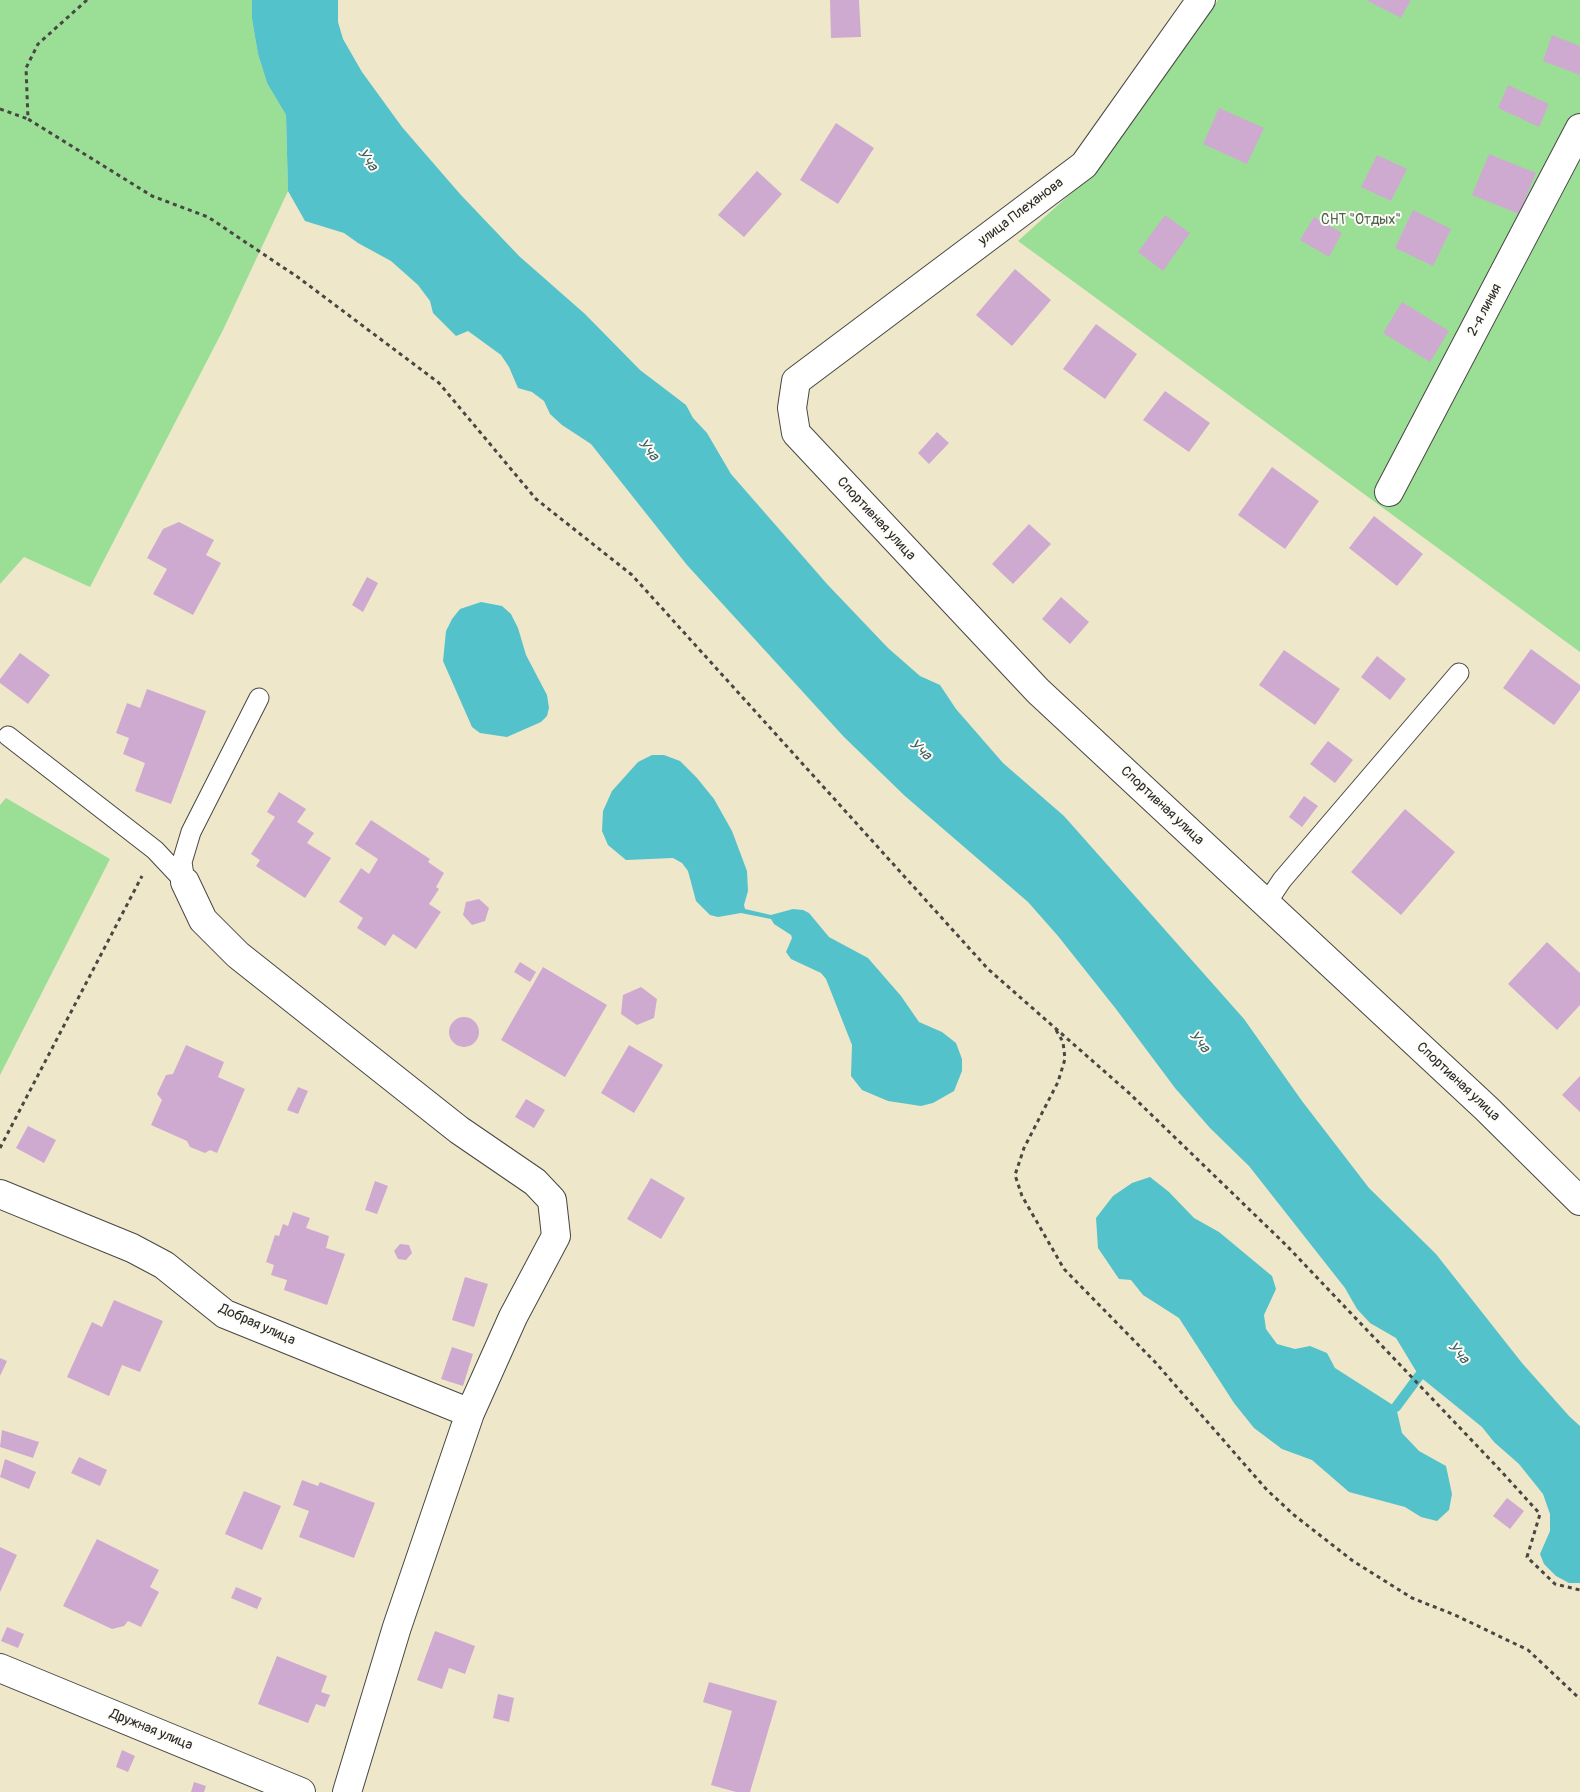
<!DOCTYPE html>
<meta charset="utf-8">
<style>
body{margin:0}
canvas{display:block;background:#eee7ca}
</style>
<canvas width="1580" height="1792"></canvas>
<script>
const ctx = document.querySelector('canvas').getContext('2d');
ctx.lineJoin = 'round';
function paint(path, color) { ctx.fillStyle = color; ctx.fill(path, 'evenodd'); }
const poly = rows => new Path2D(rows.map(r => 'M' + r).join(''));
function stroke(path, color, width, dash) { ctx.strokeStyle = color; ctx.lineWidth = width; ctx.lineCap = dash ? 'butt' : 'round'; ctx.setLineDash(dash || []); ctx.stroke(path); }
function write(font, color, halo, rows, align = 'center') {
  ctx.font = font + ' Pangolin,sans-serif'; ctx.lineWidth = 4; ctx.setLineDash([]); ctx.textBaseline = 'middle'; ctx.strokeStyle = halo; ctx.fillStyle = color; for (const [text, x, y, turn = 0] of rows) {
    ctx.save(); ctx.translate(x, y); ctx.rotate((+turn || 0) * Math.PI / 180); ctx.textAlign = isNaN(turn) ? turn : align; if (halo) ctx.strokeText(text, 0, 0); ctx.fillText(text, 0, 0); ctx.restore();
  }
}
const green = poly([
 [0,0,252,0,252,19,258,54,267,83,286,115,288,191,223,330,90,587,24,557,0,584],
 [1218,0,1580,0,1580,652,1018,241,1098,169],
 [6,798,110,859,0,1075,0,805]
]);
const water = poly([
 [252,0,338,0,338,22,343,39,362,72,402,127,460,194,519,256,585,314,640,370,686,405,693,418,707,433,731,474,827,584,888,648,920,676,940,685,956,709,1003,763,1064,816,1244,1019,1302,1101,1369,1188,1436,1254,1522,1363,1569,1416,1580,1426,1580,1583,1569,1583,1556,1576,1544,1564,1540,1554,1550,1531,1550,1514,1543,1494,1519,1464,1494,1442,1482,1427,1419,1376,1396,1338,1370,1323,1357,1309,1345,1288,1249,1166,1210,1128,1175,1088,1116,1009,1058,936,1028,902,905,796,844,737,687,565,591,444,562,425,550,414,544,401,532,392,518,388,509,367,501,355,468,331,456,336,433,313,430,301,418,285,391,261,358,243,344,233,305,221,288,191,286,115,267,83,258,54,252,19],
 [481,602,502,606,511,614,518,628,526,655,547,695,549,708,547,716,541,722,507,737,480,733,472,727,443,661,446,631,452,619,460,609],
 [652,755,664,755,680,761,697,778,714,799,732,831,747,871,748,891,744,905,745,909,771,915,793,909,803,910,809,913,829,937,868,958,901,996,919,1022,942,1032,956,1043,962,1059,962,1071,954,1091,933,1103,921,1106,888,1101,862,1090,851,1076,852,1045,826,979,821,973,791,959,786,952,792,938,791,935,774,924,771,919,741,913,718,917,710,915,696,901,688,871,682,863,673,858,626,860,608,845,602,831,603,811,612,791,638,762],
 [1150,1177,1169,1192,1194,1218,1219,1232,1272,1276,1276,1289,1264,1315,1266,1329,1277,1344,1295,1349,1310,1346,1327,1353,1335,1368,1396,1407,1402,1433,1419,1451,1446,1466,1452,1494,1449,1510,1437,1521,1421,1517,1405,1507,1349,1492,1312,1460,1282,1449,1254,1428,1234,1403,1179,1318,1143,1295,1131,1280,1119,1279,1098,1248,1096,1218,1113,1196,1132,1183]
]);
const stream = poly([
 [1396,1407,1419,1376]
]);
const building = poly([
 [830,0,859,0,861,37,831,38],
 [1366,0,1411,0,1401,18],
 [1552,35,1580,46,1580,75,1543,61],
 [1508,85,1549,104,1539,127,1498,108],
 [1219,108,1264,128,1247,164,1203,144],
 [836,123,874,148,838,204,800,180],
 [1489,154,1536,173,1519,214,1472,195],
 [1377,155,1407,169,1391,201,1361,187],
 [757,171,782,194,744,237,718,215],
 [1413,210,1451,229,1433,266,1395,248],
 [1165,215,1190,233,1163,271,1138,252],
 [1314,217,1342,233,1329,257,1300,240],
 [1015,269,1051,300,1012,346,976,315],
 [1402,302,1449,331,1430,362,1383,333],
 [1096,324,1137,354,1105,399,1063,369],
 [1165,391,1210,423,1189,452,1143,420],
 [937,432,949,443,929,464,918,453],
 [1272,467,1319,501,1285,549,1238,515],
 [1374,516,1423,554,1397,586,1349,548],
 [179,522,214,540,206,555,221,563,193,615,153,594,167,569,147,558,163,529],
 [1029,524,1051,544,1013,584,992,564],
 [367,577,378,583,363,612,352,605],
 [1061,597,1089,622,1070,644,1042,619],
 [1531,649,1580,685,1580,690,1554,725,1503,688],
 [1284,650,1340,689,1315,725,1259,685],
 [20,653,50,675,28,704,0,683,0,679],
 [1377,656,1406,679,1390,700,1361,677],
 [147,689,206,711,171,804,135,791,145,763,123,754,129,738,116,733,127,703,140,708],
 [1328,741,1353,760,1335,783,1310,764],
 [279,792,306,809,297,822,314,833,307,843,331,858,305,898,256,866,260,860,251,854,275,817,267,812],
 [1304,796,1318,806,1302,827,1289,817],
 [1405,809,1455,852,1401,915,1351,872],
 [371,820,430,859,428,862,444,873,436,887,439,889,429,904,441,912,416,949,393,934,385,946,357,928,363,918,339,902,361,868,369,874,378,859,355,844],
 [479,899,489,908,485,921,472,925,463,915,466,902],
 [1547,942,1580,973,1580,1005,1557,1030,1508,984],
 [520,962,536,972,530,982,514,972],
 [543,967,607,1005,565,1077,501,1040],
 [641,987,657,999,654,1018,637,1025,621,1014,623,995],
 '449 1032a15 15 0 1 1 30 0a15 15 0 1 1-30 0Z',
 [186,1045,224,1062,218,1077,245,1089,217,1153,210,1150,205,1153,190,1147,187,1141,151,1125,162,1100,157,1094,166,1075,173,1074],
 [629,1045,663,1065,634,1113,601,1093],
 [1580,1076,1580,1112,1562,1095],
 [298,1087,308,1091,298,1114,287,1110],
 [526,1099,545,1110,534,1128,515,1117],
 [28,1126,56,1140,44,1163,16,1148],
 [651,1178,685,1198,661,1239,627,1219],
 [375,1181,388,1186,377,1214,365,1210],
 [293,1212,310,1218,306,1228,329,1236,326,1248,345,1254,327,1305,284,1290,287,1280,271,1275,274,1265,266,1262,275,1235,279,1236,283,1224,288,1226],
 [400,1244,409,1245,412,1253,406,1260,398,1259,394,1251],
 [465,1277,488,1284,474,1327,452,1320],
 [114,1300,163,1321,140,1372,122,1365,109,1396,67,1377,92,1322,102,1327],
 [452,1347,473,1354,463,1386,441,1379],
 [0,1358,7,1361,0,1376],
 [2,1430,39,1442,33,1458,0,1447],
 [79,1457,107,1470,100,1486,71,1473],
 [5,1459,36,1472,29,1489,0,1477],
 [302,1480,318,1486,320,1482,375,1503,354,1558,299,1537,309,1511,293,1505],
 [244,1491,281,1506,262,1550,225,1534],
 [1507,1498,1524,1511,1510,1529,1493,1516],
 [97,1539,159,1570,150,1587,159,1592,141,1627,128,1621,124,1626,112,1629,63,1606],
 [0,1547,17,1555,0,1592],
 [236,1587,262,1598,257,1609,231,1598],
 [7,1627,24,1634,18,1648,1,1641],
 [435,1631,475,1646,465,1674,449,1668,442,1689,417,1680],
 [277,1656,327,1676,321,1692,330,1695,325,1707,316,1704,308,1723,258,1704],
 [709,1682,777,1701,750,1792,736,1792,711,1785,732,1711,703,1702],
 [498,1694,514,1698,509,1722,493,1718],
 [122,1750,135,1756,128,1772,116,1767],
 [194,1782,206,1786,204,1792,191,1792]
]);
const path = poly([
 [87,0,38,44,26,68,28,119,152,196,208,217,299,278,439,383,536,499,632,575,988,969,1129,1093,1287,1246,1500,1470,1540,1514,1527,1557,1555,1584,1580,1590],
 [0,109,28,119],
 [1056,1030,1063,1042,1065,1059,1058,1082,1024,1148,1015,1175,1022,1196,1064,1269,1155,1362,1267,1490,1294,1515,1353,1561,1412,1598,1455,1615,1528,1650,1580,1699],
 [0,1148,142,876]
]);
const service = poly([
 [8,736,155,850,185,882],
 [185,882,182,862,191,832,259,698],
 [1266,904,1282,880,1459,673]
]);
const minor = poly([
 [1201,0,1084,165,796,381,792,408,796,433,1038,691,1487,1109,1580,1201],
 [1389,492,1580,128],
 [185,882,203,920,238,955,459,1130,535,1182,552,1200,556,1236,513,1317,470,1413,397,1627,347,1792],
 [0,1194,132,1248,164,1265,225,1314,470,1413],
 [0,1668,301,1792]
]);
const streetNames = [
 ["улица Плеханова",1021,212,-37],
 ["2-я линия",1485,310,-62],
 ["Спортивная улица",876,519,47],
 ["Спортивная улица",1162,806,43],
 ["Спортивная улица",1458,1082,43],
 ["Добрая улица",257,1325,24],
 ["Дружная улица",151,1730,22]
];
const parkNames = [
 ["СНТ \"Отдых\"",1361,220]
];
const waterNames = [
 ["Уча",367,160,55],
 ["Уча",648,450,51],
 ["Уча",920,750,42],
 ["Уча",1199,1042,51],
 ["Уча",1458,1353,50]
];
paint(green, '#9bdf96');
paint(water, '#54c2ca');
stroke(stream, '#54c2ca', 10);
paint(building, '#cfaad0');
stroke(service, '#484743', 21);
stroke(minor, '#484743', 30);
stroke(path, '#484743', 3, [4, 4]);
stroke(service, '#fff', 19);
stroke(minor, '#fff', 28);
write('14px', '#2b2b2b', '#fdfcf7', streetNames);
write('14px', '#4d614b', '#fdfcf7', parkNames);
write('italic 15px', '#396063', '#fdfcf7', waterNames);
</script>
